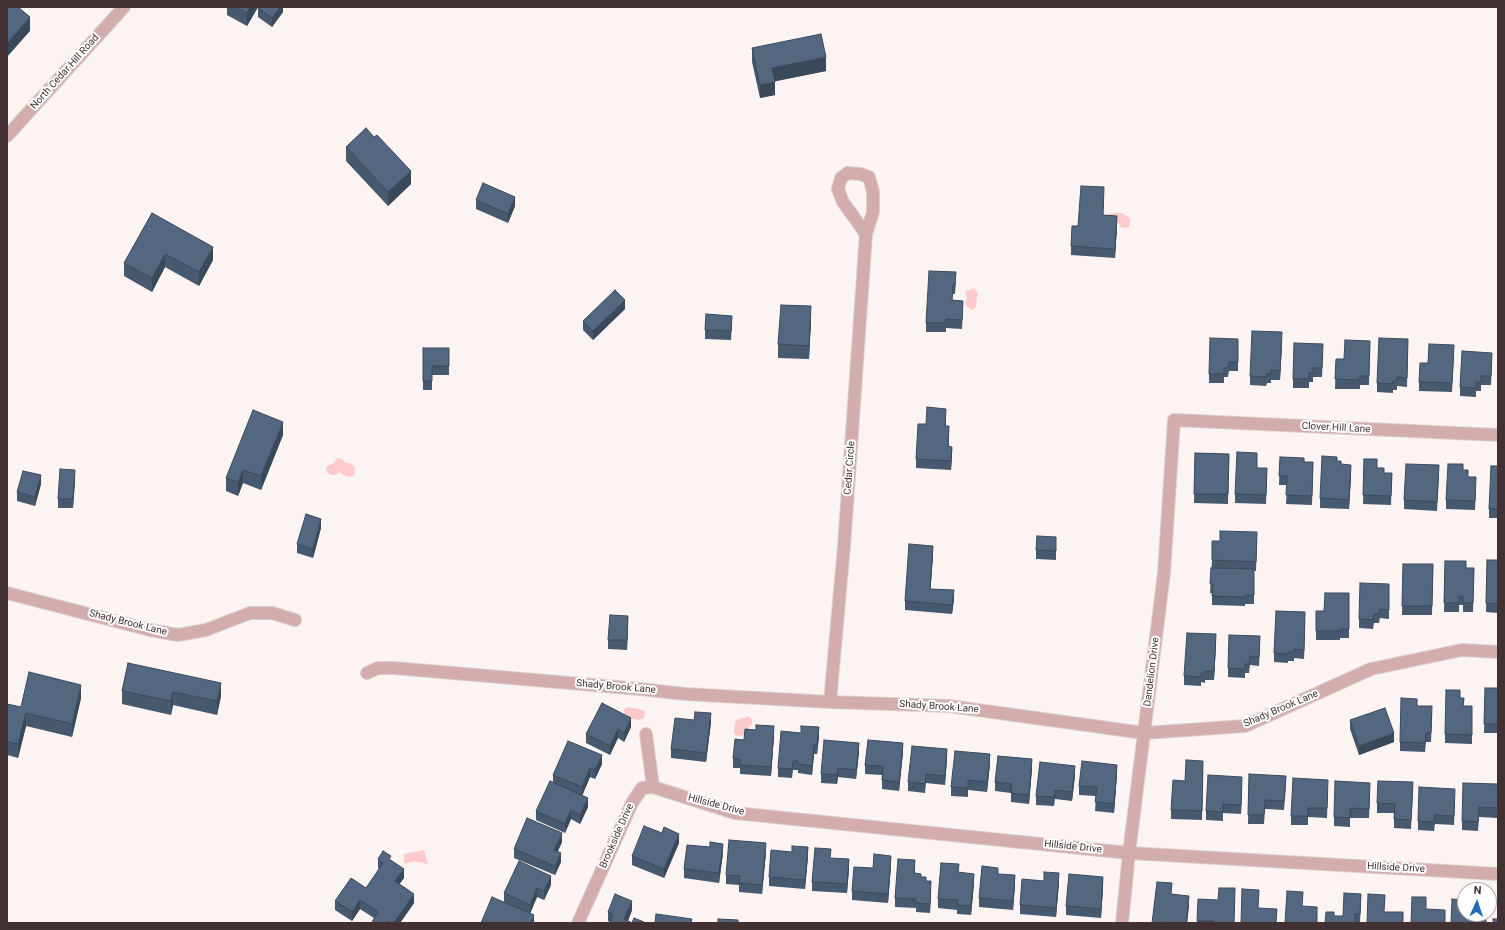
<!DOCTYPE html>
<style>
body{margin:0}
#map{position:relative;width:1505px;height:930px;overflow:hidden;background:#fcf3f3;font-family:Roboto,sans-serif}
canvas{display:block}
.frame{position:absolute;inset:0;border:8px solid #413132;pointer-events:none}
.north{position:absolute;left:1457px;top:882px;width:40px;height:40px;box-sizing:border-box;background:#fff;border:1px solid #b3adad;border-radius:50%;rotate:3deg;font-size:11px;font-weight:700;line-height:16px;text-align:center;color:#413132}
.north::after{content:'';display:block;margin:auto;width:14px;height:18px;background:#216aba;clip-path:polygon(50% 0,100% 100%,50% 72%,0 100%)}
</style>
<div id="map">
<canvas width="1505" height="930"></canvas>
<div class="frame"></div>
<div class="north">N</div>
</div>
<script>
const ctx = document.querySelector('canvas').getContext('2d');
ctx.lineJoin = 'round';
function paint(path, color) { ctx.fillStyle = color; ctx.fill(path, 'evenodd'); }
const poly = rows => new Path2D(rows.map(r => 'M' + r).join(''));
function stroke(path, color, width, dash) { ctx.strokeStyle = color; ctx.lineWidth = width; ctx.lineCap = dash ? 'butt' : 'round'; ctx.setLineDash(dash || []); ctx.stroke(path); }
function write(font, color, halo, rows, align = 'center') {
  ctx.font = font + ' Roboto,sans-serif'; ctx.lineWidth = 4; ctx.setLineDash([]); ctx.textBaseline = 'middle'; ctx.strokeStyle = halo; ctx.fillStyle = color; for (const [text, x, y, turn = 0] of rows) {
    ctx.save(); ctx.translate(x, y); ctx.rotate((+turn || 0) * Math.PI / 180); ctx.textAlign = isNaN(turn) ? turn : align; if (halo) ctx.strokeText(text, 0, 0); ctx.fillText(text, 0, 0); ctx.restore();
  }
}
const water = poly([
 [1111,213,1122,213,1130,218,1130,222,1129,227,1125,228,1121,227,1118,223,1113,223,1109,220,1107,215],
 [974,288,978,293,977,296,976,307,972,310,966,306,965,303,967,298,965,292],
 [339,458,342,459,346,463,350,463,355,467,354,475,350,477,345,476,339,472,336,475,331,475,327,472,326,468,329,465,334,463,336,459],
 [628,707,643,710,645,713,644,718,639,720,624,717,624,709],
 [749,716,752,720,752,724,748,728,749,732,746,735,736,736,734,732,735,722,739,719],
 [424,850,428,864,414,861,404,864,404,854]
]);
const minor = poly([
 [7,136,124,7],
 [7,593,150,630,178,635,206,630,250,613,272,613,295,620],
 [367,673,378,668,394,668,640,689,685,694,830,702,949,706,1144,733,1245,726,1371,669,1462,650,1498,652],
 [830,702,844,546,866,234,873,212,873,192,869,177,860,174,848,173,841,178,838,189,843,202,866,234],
 [646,734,653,787],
 [578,923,632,803,642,788,653,787,735,813,1129,853,1498,874],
 [1122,923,1129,853,1164,573,1174,420,1498,435]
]);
const wall = poly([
 [227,7,258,7,247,26,227,15],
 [283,7,283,12,272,27,258,17,258,8],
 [752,48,826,71,775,81,775,95,760,98,752,62],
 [374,137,411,184,388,206,346,161,346,147],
 [1104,196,1103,215,1117,225,1115,258,1071,255,1071,246,1078,226],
 [476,200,515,206,508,223,476,209],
 [152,213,213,260,199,286,165,267,152,292,124,276,124,263],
 [956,281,955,294,953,294,952,300,963,310,962,329,946,328,946,332,926,332,926,323],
 [625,309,593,340,583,330,583,321],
 [811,320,809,359,778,358,778,344],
 [732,325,731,340,705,339,705,330],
 [1238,339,1238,371,1229,371,1228,377,1224,377,1224,383,1209,383,1209,374],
 [1370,341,1369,385,1360,385,1360,389,1335,389,1336,359,1344,359],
 [1282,342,1280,380,1271,380,1271,383,1267,383,1266,386,1250,385,1250,376],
 [423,348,449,348,449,375,432,375,432,390,423,390],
 [1408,348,1407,387,1397,386,1397,390,1393,390,1393,393,1377,392,1377,383],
 [1323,353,1322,377,1313,377,1313,382,1309,382,1309,388,1293,388,1293,379],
 [1454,354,1452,392,1419,391,1419,382,1428,363],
 [1492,362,1491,385,1481,385,1481,391,1476,391,1476,397,1460,396,1460,387],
 [946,418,946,426,949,435,949,446,952,456,951,470,916,468,916,459,926,424],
 [283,435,261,490,243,483,238,496,226,491,226,478],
 [1195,453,1229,454,1228,504,1194,503],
 [1280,457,1304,462,1313,462,1312,505,1286,504,1287,485,1279,485],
 [1364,459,1384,473,1392,473,1391,505,1363,504],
 [1337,461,1351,474,1349,509,1320,508,1320,498],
 [1498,466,1498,518,1489,518,1489,509],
 [1463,470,1476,486,1475,510,1446,509,1446,500],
 [1439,474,1437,511,1404,509,1404,500],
 [1267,477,1266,504,1235,503,1235,494],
 [75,479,73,508,58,508,58,499],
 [41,484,35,506,17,501,17,492],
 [321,528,313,558,297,553,297,544],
 [1220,541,1257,541,1256,571,1254,571,1254,604,1245,604,1245,606,1212,605,1212,593,1210,593,1212,560],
 [1056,546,1056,560,1036,559,1036,550],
 [933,555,930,589,954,599,952,614,905,610,905,601],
 [1487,560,1498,560,1498,613,1486,612],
 [1445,561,1466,568,1474,568,1473,612,1463,612,1463,605,1459,605,1459,612,1444,612],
 [1403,564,1433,564,1432,615,1402,615],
 [1349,593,1349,638,1340,638,1340,640,1316,640,1316,611,1324,611],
 [1389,593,1389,619,1380,618,1379,623,1374,623,1373,629,1359,628,1359,619],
 [1305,621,1304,659,1294,658,1294,661,1288,661,1288,663,1274,662,1274,653],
 [628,625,627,650,608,649,608,640],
 [1216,643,1214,680,1205,680,1205,683,1201,682,1201,686,1184,685,1184,676],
 [1260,645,1259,666,1250,665,1249,673,1245,673,1245,678,1228,677,1228,668],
 [128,663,221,696,217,715,173,705,171,715,122,704,122,691],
 [1485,688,1498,688,1498,733,1484,733],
 [81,698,72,737,26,726,18,758,7,755,7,704,21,707],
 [1460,698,1464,706,1472,715,1472,744,1445,743,1445,734],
 [1417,706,1432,715,1431,742,1426,742,1425,752,1400,751,1400,742],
 [694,720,711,722,706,762,671,758,671,749],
 [1350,720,1394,742,1359,755,1350,729],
 [631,727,624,742,618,738,610,755,586,743,586,734],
 [756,730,774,735,771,776,740,774,740,768,733,768,733,758,744,740],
 [819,736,817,754,814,754,812,775,798,773,798,770,793,770,792,778,778,777,778,768],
 [859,752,856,779,838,777,837,784,821,783,821,774],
 [903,752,899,791,882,789,882,775,865,774,865,765],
 [947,758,945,785,926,783,925,793,908,791,908,782],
 [990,763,987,792,968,790,968,797,951,796,951,787],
 [602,764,595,779,590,777,582,796,588,807,580,824,571,819,565,833,536,820,536,811,553,783,553,775],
 [1032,768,1029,804,1011,802,1011,793,995,791,995,782],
 [1203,770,1202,820,1171,819,1171,810,1185,781],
 [1117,774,1114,813,1095,811,1096,796,1079,795,1079,786],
 [1249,774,1286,785,1284,810,1265,809,1264,824,1248,824],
 [1075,775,1072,801,1055,799,1054,806,1036,805,1036,796],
 [1498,784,1498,818,1479,817,1478,831,1462,830,1462,821],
 [1242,786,1241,814,1223,813,1223,821,1206,820,1206,811],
 [1328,789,1327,818,1308,817,1308,825,1291,825,1291,816],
 [1413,791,1411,829,1394,828,1394,813,1377,813,1377,803],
 [1370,792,1369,818,1350,818,1350,827,1334,826,1334,817],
 [1455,798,1454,825,1435,824,1434,831,1418,830,1418,821],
 [562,842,558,851,561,862,555,875,514,858,514,849],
 [679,843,664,878,632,865,632,856],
 [766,852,762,894,739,892,739,885,726,884,726,875],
 [723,853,719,883,684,878,684,869],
 [808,856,805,889,769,886,769,877],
 [831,858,849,868,847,893,812,891,812,882],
 [378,859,391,860,404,878,399,884,414,903,400,923,372,923,374,918,360,909,352,921,335,910,335,901,366,888,379,869,378,868],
 [891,865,888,903,852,900,852,891,873,868],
 [915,869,915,873,921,877,926,881,931,890,930,913,916,912,916,908,895,907,895,898],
 [959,872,974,883,971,915,957,914,957,910,938,908,938,899],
 [998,874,1015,884,1013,910,979,907,979,898],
 [1044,881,1059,882,1056,917,1020,914,1020,905],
 [551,885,544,900,537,897,530,913,534,923,504,902,504,893],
 [1103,886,1101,918,1066,915,1066,906],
 [1172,894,1189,905,1187,923,1152,923],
 [1235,898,1234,923,1197,923,1197,921,1218,900],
 [1361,903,1360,923,1325,923,1334,916,1343,916],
 [632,910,628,921,632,923,644,923,610,922,608,921,608,912]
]);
const shadedWall = poly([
 [250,7,258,7,247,26,247,13],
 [280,7,283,7,283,12,272,27,272,18],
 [30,17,30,31,7,57,7,43],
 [826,57,826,71,772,82,772,68],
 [775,82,775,95,760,98,760,85],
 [411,171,411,184,388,206,388,192],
 [515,197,515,206,508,223,508,214],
 [1117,216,1117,225,1115,258,1115,249],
 [213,247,213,260,199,286,199,272],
 [165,254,165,267,152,292,152,278],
 [625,300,625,309,593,340,593,331],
 [811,306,811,320,809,359,809,346],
 [1282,332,1282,342,1280,380,1280,371],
 [283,422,283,435,261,490,261,476],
 [952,447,952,456,951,470,951,461],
 [1351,465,1351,474,1349,509,1349,500],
 [75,470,75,479,73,508,73,499],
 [243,470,243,483,238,496,238,482],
 [41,475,41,484,35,506,35,497],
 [321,519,321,528,313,558,313,549],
 [933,546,933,555,930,598,930,589],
 [954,590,954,599,952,614,952,605],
 [1305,612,1305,621,1304,659,1304,650],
 [628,616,628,625,627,650,627,640],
 [1216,634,1216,643,1214,680,1214,671],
 [221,683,221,696,217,715,217,701],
 [81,685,81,698,72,737,72,724],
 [173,692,173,705,171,715,171,701],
 [26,713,26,726,18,758,18,744],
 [711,713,711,722,706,762,706,753],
 [631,718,631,727,624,742,624,733],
 [774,726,774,735,771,776,771,767],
 [819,727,819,736,817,754,817,745],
 [618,729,618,738,610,755,610,746],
 [1394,733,1394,742,1359,755,1359,746],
 [859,743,859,752,856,779,856,770],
 [903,743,903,752,899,791,899,782],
 [814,745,814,754,812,775,812,766],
 [947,749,947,758,945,785,945,776],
 [990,754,990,763,987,792,987,782],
 [602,755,602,764,595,779,595,770],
 [1032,759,1032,768,1029,804,1029,795],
 [1117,765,1117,774,1114,813,1114,804],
 [1075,766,1075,775,1072,801,1072,792],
 [590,768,590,777,582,796,582,787],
 [838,768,838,777,837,784,837,775],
 [1242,777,1242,786,1241,814,1241,805],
 [588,798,588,807,580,824,580,815],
 [571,810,571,819,565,833,565,824],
 [562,833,562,842,554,859,554,850],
 [679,834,679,843,664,878,664,869],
 [766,843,766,852,762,894,762,885],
 [723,844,723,853,719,883,719,873],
 [808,847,808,856,805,889,805,880],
 [561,853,561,862,555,875,555,866],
 [891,856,891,865,888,903,888,894],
 [849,859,849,868,847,893,847,884],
 [404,869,404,878,395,890,395,881],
 [1059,873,1059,882,1056,917,1056,908],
 [974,874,974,883,971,915,971,906],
 [1015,875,1015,884,1013,910,1013,901],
 [551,876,551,885,544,900,544,891],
 [1103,877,1103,886,1101,918,1101,909],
 [931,881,931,890,930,913,930,904],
 [537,888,537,897,530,914,530,905],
 [414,894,414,903,400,923,394,923],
 [1189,896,1189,905,1187,923,1186,923],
 [360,900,360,909,352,921,352,912],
 [632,901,632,910,627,923,624,919],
 [534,915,534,923,531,923]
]);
const building = poly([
 [7,7,18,7,30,17,7,43,7,7],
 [237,7,250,7,247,13,237,7],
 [258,7,280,7,272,18,258,8,258,7],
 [821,34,826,57,772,68,775,82,760,85,752,48,821,34],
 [366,128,374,137,377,135,411,171,388,192,346,147,366,128],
 [483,183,515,197,508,214,476,200,483,183],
 [1081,186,1104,187,1103,215,1117,216,1115,249,1071,246,1072,226,1078,226,1081,186],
 [152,213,213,247,199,272,165,254,152,278,124,263,152,213],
 [929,271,956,272,955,285,953,285,952,300,963,301,962,320,946,319,946,323,926,323,929,271],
 [615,290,625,300,593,331,583,321,615,290],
 [781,305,811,306,809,346,778,344,781,305],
 [706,314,732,316,731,331,705,330,706,314],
 [1252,331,1282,332,1280,371,1271,370,1271,374,1267,374,1266,377,1250,376,1252,331],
 [1210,338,1238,339,1238,362,1229,362,1228,368,1224,368,1224,374,1209,374,1210,338],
 [1379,338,1408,339,1407,378,1397,377,1397,381,1393,381,1393,384,1377,383,1379,338],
 [1345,340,1370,341,1369,376,1360,376,1360,380,1335,379,1336,359,1344,359,1345,340],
 [1294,343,1323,344,1322,368,1313,368,1313,373,1309,373,1309,379,1293,379,1294,343],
 [1429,344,1454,345,1452,383,1419,382,1420,363,1428,363,1429,344],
 [423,348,449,348,449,366,432,366,432,381,423,381,423,348],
 [1462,351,1492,353,1491,376,1481,376,1481,382,1476,382,1476,388,1460,387,1462,351],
 [927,407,946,409,945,426,949,426,948,446,952,447,951,461,916,459,918,424,926,424,927,407],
 [253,410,283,422,261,476,243,470,238,482,226,478,253,410],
 [1237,452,1257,453,1257,468,1267,468,1266,495,1235,494,1237,452],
 [1195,453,1229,454,1228,494,1194,494,1195,453],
 [1322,456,1337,457,1337,461,1341,461,1341,464,1351,465,1349,500,1320,498,1322,456],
 [1280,457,1304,458,1304,462,1313,462,1312,496,1286,495,1287,476,1279,476,1280,457],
 [1364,459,1377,459,1377,468,1384,468,1384,473,1392,473,1391,496,1363,495,1364,459],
 [1406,464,1439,465,1437,502,1404,500,1406,464],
 [1448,464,1463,464,1463,470,1468,470,1468,477,1476,477,1475,501,1446,500,1448,464],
 [1491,466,1498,466,1498,509,1489,509,1491,466],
 [60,469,75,470,73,499,58,499,60,469],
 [23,471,41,475,35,497,17,492,23,471],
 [306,514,321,519,313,549,297,544,306,514],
 [1220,531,1257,532,1256,562,1212,560,1212,541,1220,541,1220,531],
 [1037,536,1056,537,1056,551,1036,550,1037,536],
 [909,544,933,546,930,589,954,590,952,605,905,601,909,544],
 [1487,560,1498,560,1498,604,1486,603,1487,560],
 [1445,561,1466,561,1466,568,1474,568,1473,603,1463,603,1463,596,1459,596,1459,603,1444,603,1445,561],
 [1403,564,1433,564,1432,606,1402,606,1403,564],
 [1211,568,1254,569,1254,595,1245,595,1245,597,1212,596,1213,584,1210,584,1211,568],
 [1360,583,1389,584,1389,610,1380,609,1379,614,1374,614,1373,620,1359,619,1360,583],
 [1325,593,1349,593,1349,629,1340,629,1340,631,1316,631,1316,611,1324,611,1325,593],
 [1276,611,1305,612,1304,650,1294,649,1294,652,1288,652,1288,654,1274,653,1276,611],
 [610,615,628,616,627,640,608,640,610,615],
 [1187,633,1216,634,1214,671,1205,671,1205,674,1201,673,1201,677,1184,676,1187,633],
 [1229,635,1260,636,1259,657,1250,656,1249,664,1245,664,1245,669,1228,668,1229,635],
 [128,663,221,683,217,701,173,692,171,701,122,691,128,663],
 [29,672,81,685,72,724,26,713,18,744,7,742,7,704,21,707,29,672],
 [1485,688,1498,688,1498,724,1484,724,1485,688],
 [1446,690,1460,690,1460,698,1464,698,1463,706,1472,706,1472,735,1445,734,1446,690],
 [1401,698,1417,699,1417,706,1432,706,1431,733,1426,733,1425,743,1400,742,1401,698],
 [602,703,631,718,624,733,618,729,610,746,586,734,602,703],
 [1385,708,1394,733,1359,746,1350,720,1385,708],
 [695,712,711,713,706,753,671,749,675,718,694,720,695,712],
 [756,725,774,726,771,767,740,765,740,759,733,758,735,739,744,740,745,729,756,730,756,725],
 [801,726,819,727,817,745,814,745,812,766,798,764,798,761,793,761,792,769,778,768,781,731,801,733,801,726],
 [824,740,859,743,856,770,838,768,837,775,821,774,824,740],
 [868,740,903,743,899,782,882,780,883,766,865,765,868,740],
 [568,741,602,755,595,770,590,768,582,787,553,775,568,741],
 [912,746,947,749,945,776,926,774,925,784,908,782,912,746],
 [955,751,990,754,987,782,968,780,968,788,951,787,955,751],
 [998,756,1032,759,1029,795,1011,793,1012,784,995,782,998,756],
 [1186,760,1203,761,1202,811,1171,810,1173,780,1185,781,1186,760],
 [1082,761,1117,765,1114,804,1095,802,1097,787,1079,786,1082,761],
 [1040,762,1075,766,1072,792,1055,790,1054,797,1036,796,1040,762],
 [1249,774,1286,776,1284,801,1265,800,1264,815,1248,815,1249,774],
 [1208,775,1242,777,1241,805,1223,804,1223,812,1206,811,1208,775],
 [1293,778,1328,780,1327,808,1308,808,1308,816,1291,816,1293,778],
 [550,781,588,798,580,815,571,810,565,824,536,811,550,781],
 [1335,781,1370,783,1369,809,1350,808,1350,818,1334,817,1335,781],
 [1378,781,1413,782,1411,820,1394,819,1395,804,1377,803,1378,781],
 [1463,783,1498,784,1498,808,1479,807,1478,822,1462,821,1463,783],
 [1419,787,1455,789,1454,816,1435,815,1434,822,1418,821,1419,787],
 [527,818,562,833,554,850,561,853,555,866,514,849,527,818],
 [644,826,662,833,664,827,679,834,664,869,632,856,644,826],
 [729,840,766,843,762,885,739,883,740,876,726,875,729,840],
 [710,842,723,844,719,873,684,869,687,845,710,847,710,842],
 [792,846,808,847,805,880,769,877,771,850,792,852,792,846],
 [815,848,831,849,830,858,849,859,847,884,812,882,815,848],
 [383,851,391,856,389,859,404,869,395,881,414,894,394,923,391,923,389,921,388,923,373,923,372,922,378,912,360,900,352,912,335,901,351,878,366,888,383,863,378,859,383,851],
 [874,854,891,856,888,894,852,891,854,867,873,868,874,854],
 [898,859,915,860,914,873,921,874,921,877,926,877,926,881,931,881,930,904,916,903,916,899,895,898,898,859],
 [519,861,551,876,544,891,537,888,530,905,504,893,519,861],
 [941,863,959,864,958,872,974,874,971,906,957,905,958,900,938,899,941,863],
 [982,866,998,868,998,874,1015,875,1013,901,979,898,982,866],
 [1044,872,1059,873,1056,908,1020,905,1022,879,1044,881,1044,872],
 [1069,874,1103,877,1101,909,1066,906,1069,874],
 [1157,882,1172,883,1171,894,1189,896,1186,923,1177,923,1165,922,1165,923,1152,923,1157,882],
 [1219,888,1235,888,1234,923,1213,923,1214,921,1197,921,1198,899,1218,900,1219,888],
 [1242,889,1259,890,1258,908,1277,909,1276,923,1241,923,1242,889],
 [1287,891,1303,892,1302,906,1317,907,1317,923,1285,923,1287,891],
 [1344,893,1361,894,1360,914,1355,914,1355,923,1325,923,1326,912,1334,912,1334,916,1343,916,1344,893],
 [615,894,632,901,624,919,632,923,634,918,644,922,644,923,610,923,613,914,608,912,615,894],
 [1368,894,1385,895,1384,912,1403,912,1403,923,1367,923,1368,894],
 [492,897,534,915,531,923,481,923,492,897],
 [1412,897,1426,897,1426,909,1445,910,1445,923,1411,923,1412,897],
 [1452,899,1465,900,1465,914,1468,914,1468,916,1486,916,1486,923,1451,923,1452,899],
 [656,914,692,919,691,923,655,923,656,914],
 [718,919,738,920,738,923,718,923,718,919],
 [1493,919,1498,919,1498,923,1493,923,1493,919]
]);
const streetNames = [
 ["North Cedar Hill Road",65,72,-48],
 ["Clover Hill Lane",1336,428,3],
 ["Cedar Circle",850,468,-86],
 ["Shady Brook Lane",128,623,14],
 ["Dandelion Drive",1152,672,-83],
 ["Shady Brook Lane",616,687,5],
 ["Shady Brook Lane",939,707,4],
 ["Shady Brook Lane",1281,709,-23],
 ["Hillside Drive",716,805,15],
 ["Brookside Drive",617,836,-66],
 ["Hillside Drive",1073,847,6],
 ["Hillside Drive",1396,868,3]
];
paint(water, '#fdcacb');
stroke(minor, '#dad0d0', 14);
stroke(minor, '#d3adae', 12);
paint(wall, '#47596e');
paint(shadedWall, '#3a495a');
paint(building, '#536880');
stroke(building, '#3a495a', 1);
write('10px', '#413132', '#fff', streetNames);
</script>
